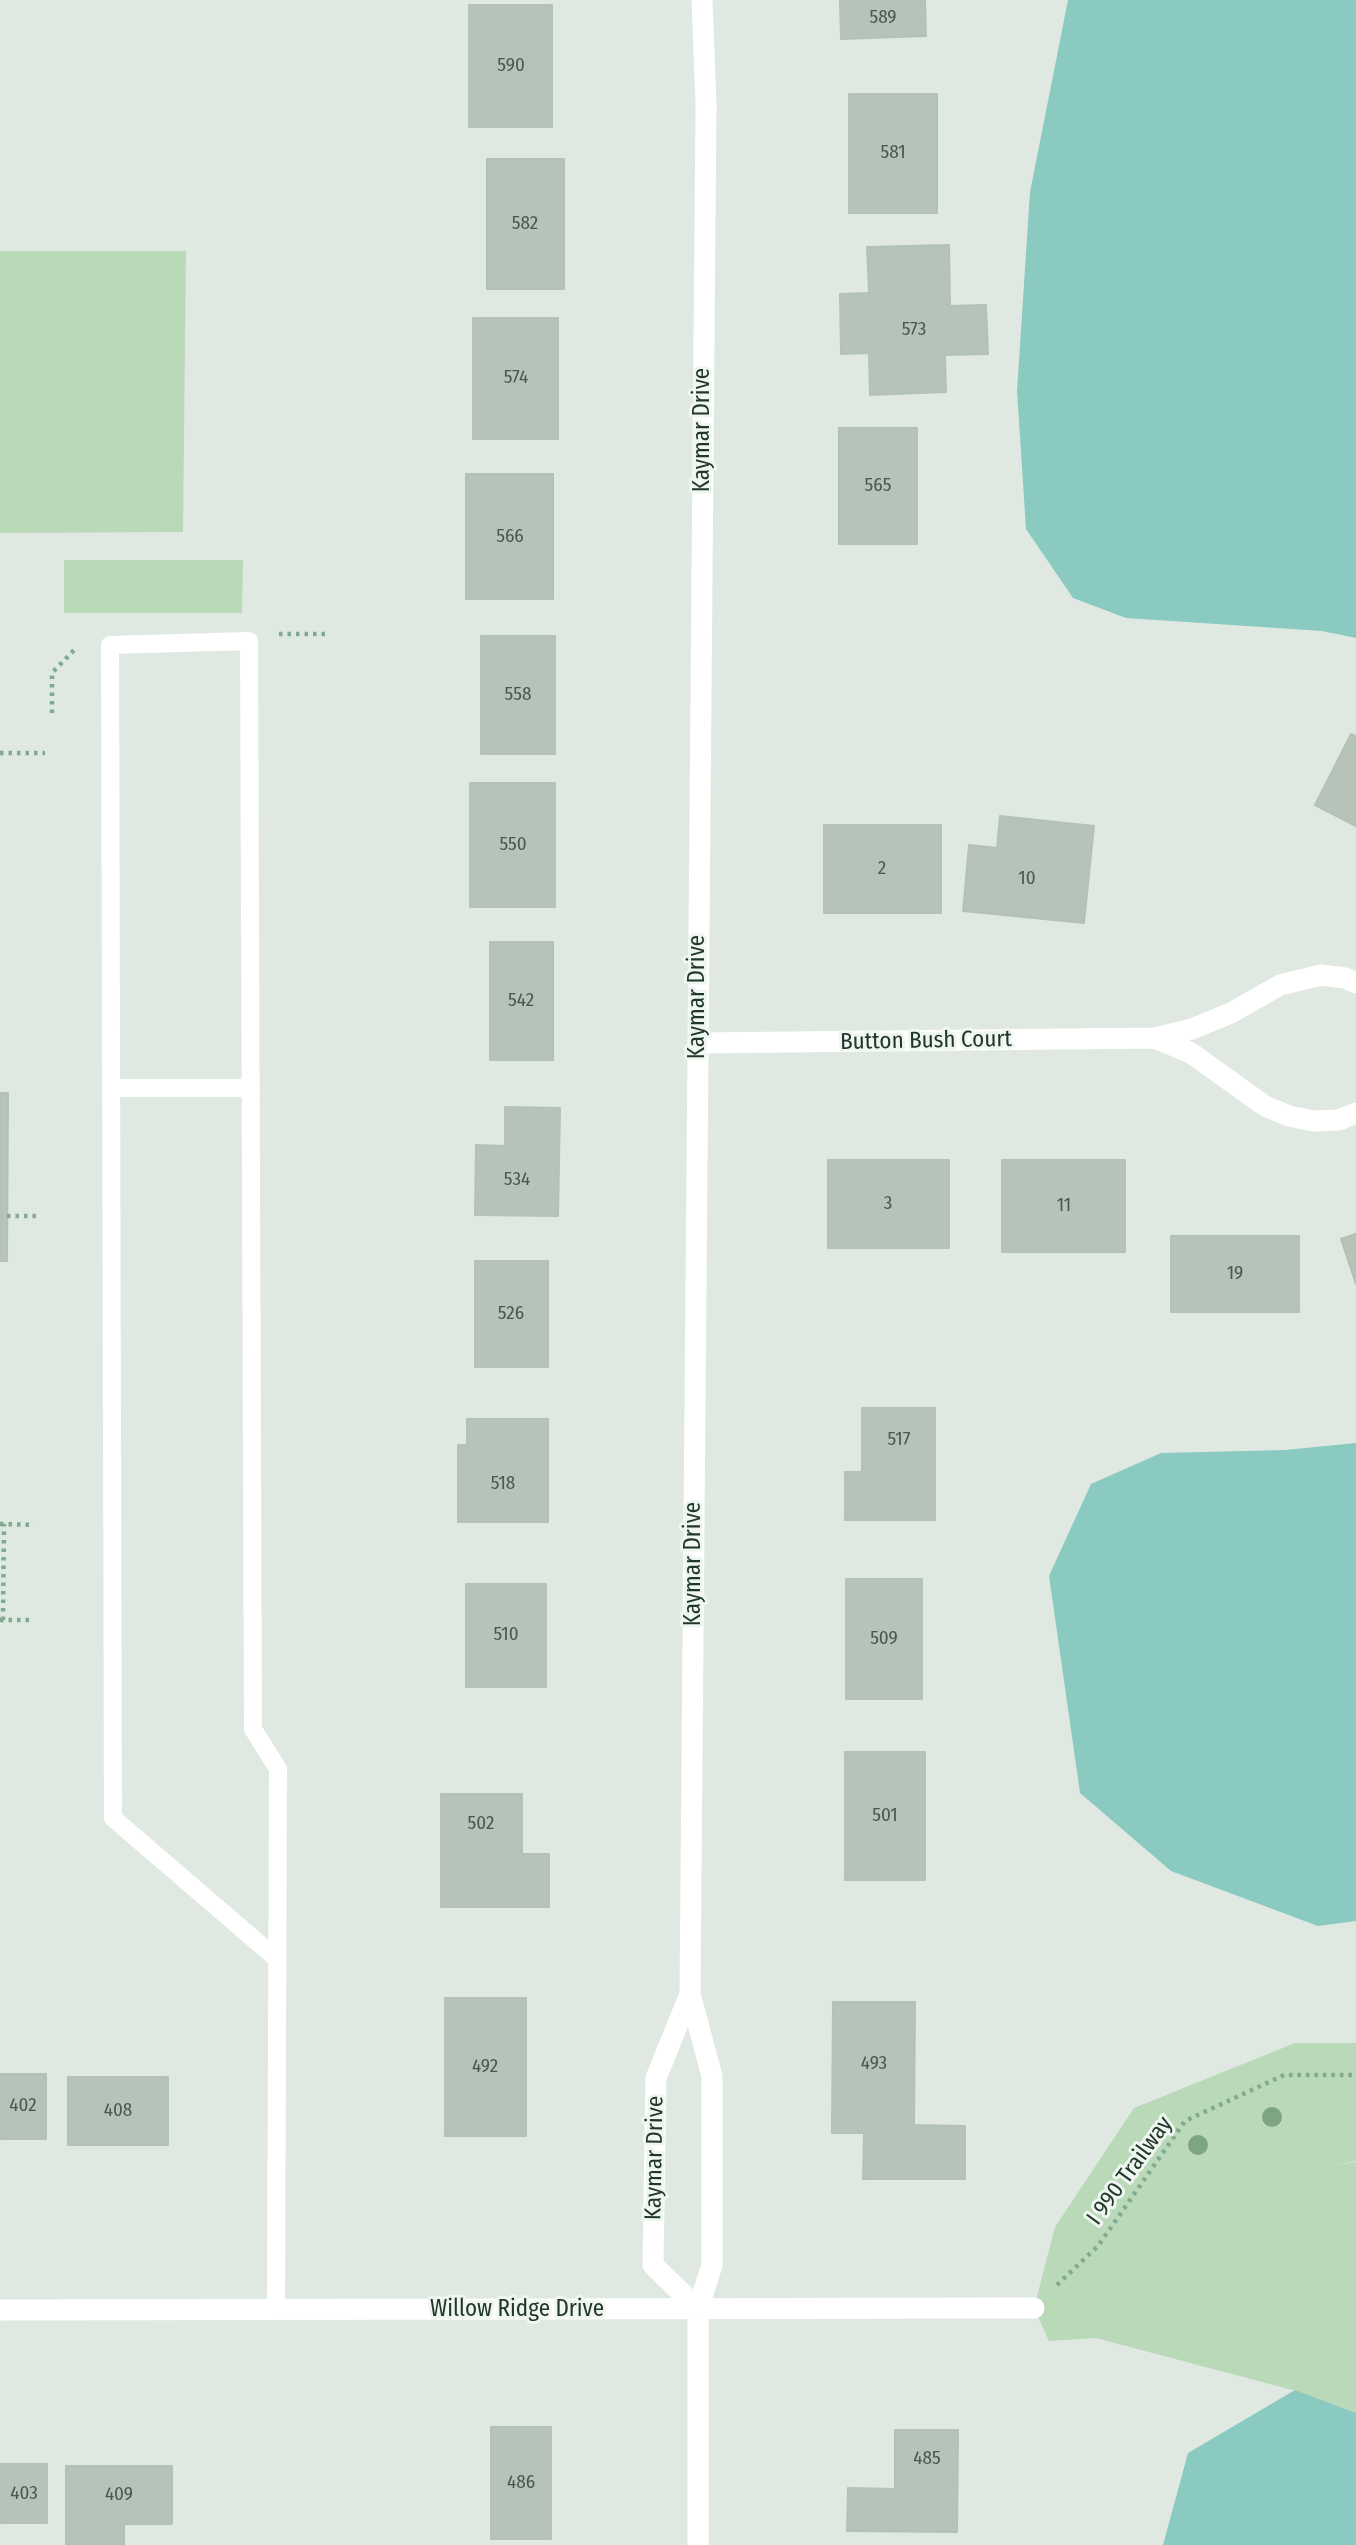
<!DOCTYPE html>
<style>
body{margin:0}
canvas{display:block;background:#dfe9e1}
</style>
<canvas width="1356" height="2545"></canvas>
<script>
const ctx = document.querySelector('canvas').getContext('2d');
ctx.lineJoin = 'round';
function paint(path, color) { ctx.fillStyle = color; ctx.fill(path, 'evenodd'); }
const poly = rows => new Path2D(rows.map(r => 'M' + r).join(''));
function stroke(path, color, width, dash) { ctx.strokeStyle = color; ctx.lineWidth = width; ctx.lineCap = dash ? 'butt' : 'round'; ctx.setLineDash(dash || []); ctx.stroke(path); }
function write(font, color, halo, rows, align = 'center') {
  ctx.font = font + ' "Fira Sans Condensed",sans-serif'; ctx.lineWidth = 6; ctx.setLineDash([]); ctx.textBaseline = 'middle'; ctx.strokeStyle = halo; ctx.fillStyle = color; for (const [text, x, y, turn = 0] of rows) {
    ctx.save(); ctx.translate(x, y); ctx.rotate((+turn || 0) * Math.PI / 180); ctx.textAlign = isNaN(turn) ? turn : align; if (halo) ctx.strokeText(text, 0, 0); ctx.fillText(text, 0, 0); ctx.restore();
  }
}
const green = poly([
 [0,251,186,251,183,532,0,533],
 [64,560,243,560,242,613,64,613],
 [1295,2043,1356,2043,1356,2161,1335,2165,1356,2162,1356,2413,1296,2391,1096,2338,1049,2341,1034,2308,1055,2227,1134,2108]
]);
const water = poly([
 [1068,0,1356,0,1356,638,1322,631,1126,618,1073,598,1026,529,1017,391,1030,192],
 [1356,1443,1356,1921,1318,1926,1171,1871,1080,1793,1049,1576,1091,1484,1161,1453,1285,1450],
 [1295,2390,1356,2413,1356,2545,1163,2545,1188,2453]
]);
const building = poly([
 [840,0,925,0,926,36,841,39,840,0],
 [469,5,552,5,552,127,469,127,469,5],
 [849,94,937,94,937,213,849,213,849,94],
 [487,159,564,159,564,289,487,289,487,159],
 [949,245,950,306,986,305,988,354,945,355,946,392,870,395,869,353,841,354,840,294,869,293,867,247,949,245],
 [473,318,558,318,558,439,473,439,473,318],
 [839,428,917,428,917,544,839,544,839,428],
 [466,474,553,474,553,599,466,599,466,474],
 [481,636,555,636,555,754,481,754,481,636],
 [1351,734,1356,736,1356,826,1315,805,1351,734],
 [470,783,555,783,555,907,470,907,470,783],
 [1000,816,1094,826,1084,923,963,911,969,845,997,848,1000,816],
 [824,825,941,825,941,913,824,913,824,825],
 [490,942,553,942,553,1060,490,1060,490,942],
 [0,1093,8,1093,7,1261,0,1261,0,1093],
 [505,1107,560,1108,558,1216,475,1215,476,1145,505,1146,505,1107],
 [828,1160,949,1160,949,1248,828,1248,828,1160],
 [1002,1160,1125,1160,1125,1252,1002,1252,1002,1160],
 [1356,1234,1356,1284,1341,1239,1356,1234],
 [1171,1236,1299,1236,1299,1312,1171,1312,1171,1236],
 [475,1261,548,1261,548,1367,475,1367,475,1261],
 [862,1408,935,1408,935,1520,845,1520,845,1472,862,1472,862,1408],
 [467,1419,548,1419,548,1522,458,1522,458,1445,467,1445,467,1419],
 [846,1579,922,1579,922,1699,846,1699,846,1579],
 [466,1584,546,1584,546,1687,466,1687,466,1584],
 [845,1752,925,1752,925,1880,845,1880,845,1752],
 [441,1794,522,1794,522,1854,549,1854,549,1907,441,1907,441,1794],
 [445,1998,526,1998,526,2136,445,2136,445,1998],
 [833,2002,915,2002,914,2125,965,2126,965,2179,863,2179,864,2133,832,2133,833,2002],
 [0,2074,46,2074,46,2139,0,2139,0,2074],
 [68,2077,168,2077,168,2145,68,2145,68,2077],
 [491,2427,551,2427,551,2539,491,2539,491,2427],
 [895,2430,958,2430,957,2532,847,2531,848,2488,895,2489,895,2430],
 [0,2464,47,2464,47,2523,0,2523,0,2464],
 [66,2466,172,2466,172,2524,124,2524,124,2545,66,2545,66,2466]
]);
const path = poly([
 [279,634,325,634],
 [52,713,52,673,77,647],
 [0,753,45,753],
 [7,1216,38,1216],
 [0,1524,34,1525],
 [0,1620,33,1620],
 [3,1620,4,1524],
 [1057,2285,1098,2246,1185,2121,1284,2075,1356,2075]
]);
const service = poly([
 [111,1088,251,1088],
 [276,2311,278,1769,253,1729,249,641,110,645,113,1818,277,1959]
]);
const minor = poly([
 [1155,1038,1191,1053,1265,1106,1289,1116,1314,1121,1339,1120,1356,1113],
 [698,1043,1155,1038,1192,1029,1231,1013,1280,985,1321,975,1345,978,1356,983],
 [690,1994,706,105,702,0],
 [698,2309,653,2265,656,2078,690,1994,712,2076,712,2265,698,2309,698,2545],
 [0,2310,1034,2308]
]);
const trees = [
 [1272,2117],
 [1198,2145]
];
const numberNames = [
 ["589",883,18],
 ["590",511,66],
 ["581",893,153],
 ["582",525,224],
 ["573",914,330],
 ["574",516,378],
 ["565",878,486],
 ["566",510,537],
 ["558",518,695],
 ["550",513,845],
 ["2",882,869],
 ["10",1027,879],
 ["542",521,1001],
 ["534",517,1180],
 ["3",888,1204],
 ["11",1064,1206],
 ["19",1235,1274],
 ["526",511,1314],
 ["517",899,1440],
 ["518",503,1484],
 ["510",506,1635],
 ["509",884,1639],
 ["501",885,1816],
 ["502",481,1824],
 ["493",874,2064],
 ["492",485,2067],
 ["402",23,2106],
 ["408",118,2111],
 ["485",927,2459],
 ["486",521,2483],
 ["403",24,2494],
 ["409",119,2495]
];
const streetNames = [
 ["Kaymar Drive",703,430,-90],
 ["Kaymar Drive",698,997,-90],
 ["Button Bush Court",926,1041,-1],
 ["Kaymar Drive",694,1564,-90],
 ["Kaymar Drive",655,2158,-89],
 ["I 990 Trailway",1130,2171,-54],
 ["Willow Ridge Drive",517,2310]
];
paint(green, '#bad9b9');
paint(water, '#8bcac1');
paint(building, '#b5c3b9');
stroke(building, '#b2c2b6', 2);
stroke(path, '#82aa91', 4.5, [3.5, 5]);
stroke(service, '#fff', 18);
stroke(minor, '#fff', 21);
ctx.fillStyle = '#7ea482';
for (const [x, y] of trees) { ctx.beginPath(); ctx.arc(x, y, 10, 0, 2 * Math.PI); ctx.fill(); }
write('19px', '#465a4e', null, numberNames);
write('23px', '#21372b', '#eff6f0', streetNames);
</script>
